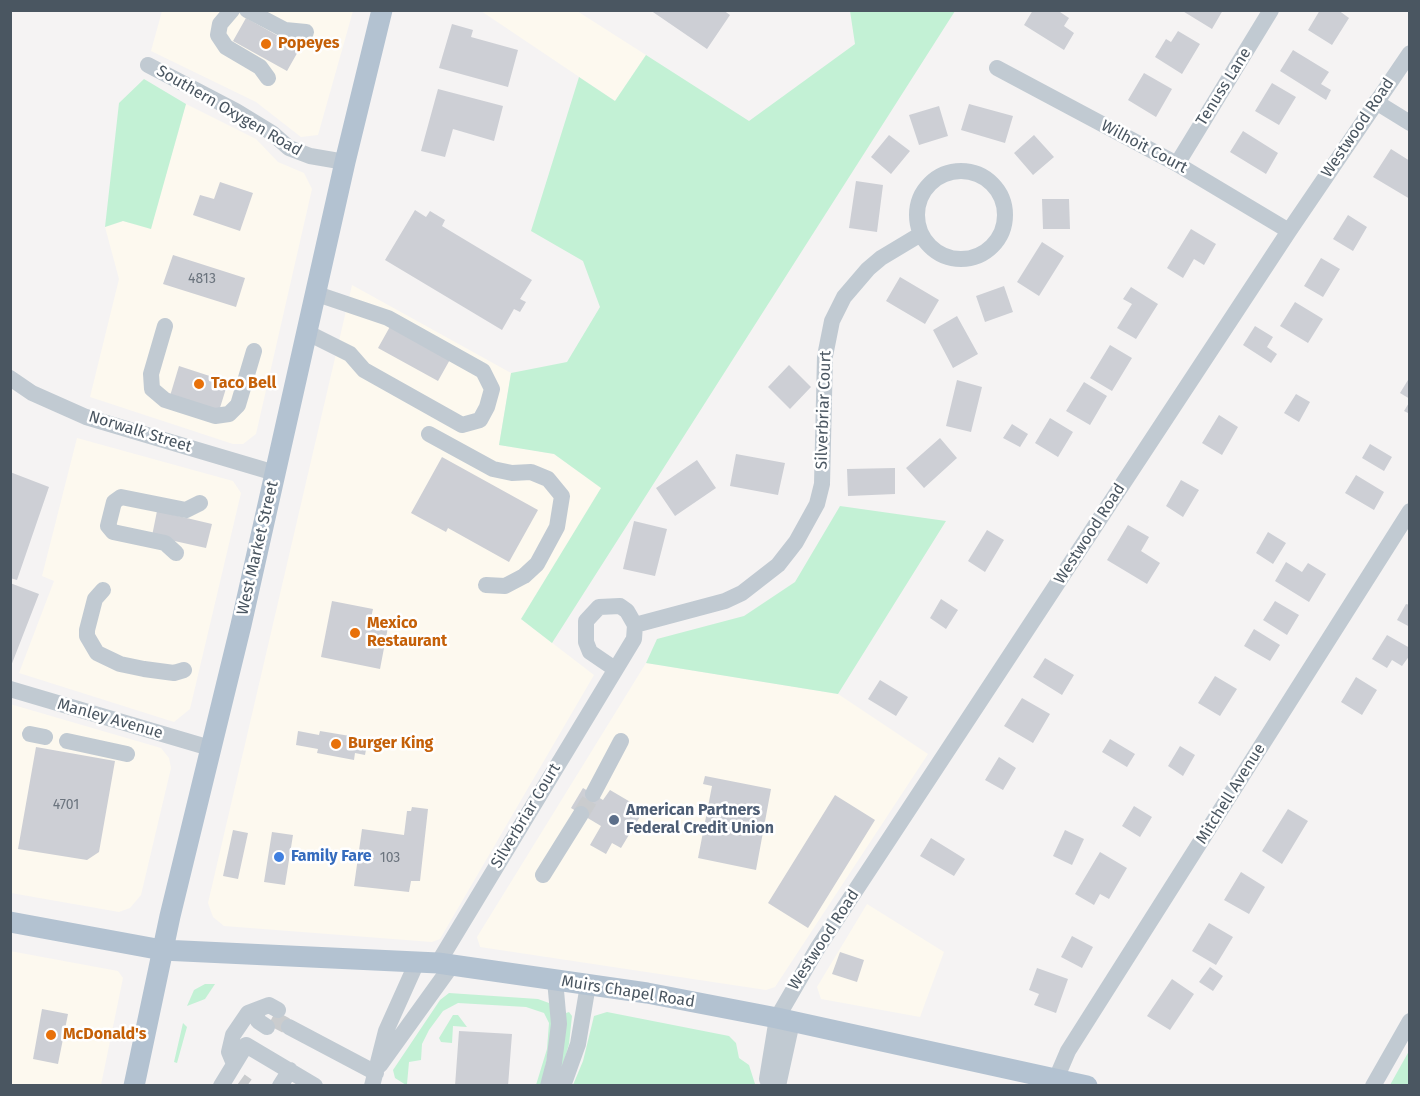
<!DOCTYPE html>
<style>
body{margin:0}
#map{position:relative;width:1420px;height:1096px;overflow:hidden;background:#f5f3f3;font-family:"Fira Sans",sans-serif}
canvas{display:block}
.frame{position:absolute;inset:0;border:12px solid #4a5661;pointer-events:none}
</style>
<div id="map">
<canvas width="1420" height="1096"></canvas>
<div class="frame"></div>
</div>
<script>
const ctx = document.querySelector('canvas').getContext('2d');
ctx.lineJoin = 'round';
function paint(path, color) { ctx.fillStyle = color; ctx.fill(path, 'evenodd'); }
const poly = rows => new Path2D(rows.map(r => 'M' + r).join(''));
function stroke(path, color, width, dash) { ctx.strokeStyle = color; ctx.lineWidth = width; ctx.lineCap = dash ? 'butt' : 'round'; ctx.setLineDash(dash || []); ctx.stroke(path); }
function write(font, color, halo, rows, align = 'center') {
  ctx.font = font + ' "Fira Sans",sans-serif'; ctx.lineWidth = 5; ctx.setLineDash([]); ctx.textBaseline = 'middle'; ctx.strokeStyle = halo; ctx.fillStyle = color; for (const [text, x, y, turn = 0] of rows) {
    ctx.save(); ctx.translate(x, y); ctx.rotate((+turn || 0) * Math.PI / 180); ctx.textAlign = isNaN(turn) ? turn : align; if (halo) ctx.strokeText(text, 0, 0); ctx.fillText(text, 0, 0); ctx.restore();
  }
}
const commercial = poly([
 [162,11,353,11,318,135,301,137,256,102,151,51],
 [481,11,577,11,646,55,615,101],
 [186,104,256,139,278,162,304,173,312,189,256,434,243,444,233,444,90,397,119,279,105,227,123,221,151,228],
 [352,285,511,373,499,445,554,454,602,488,521,619,594,675,440,939,432,942,224,926,213,917,208,903],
 [77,438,233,481,241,493,190,709,174,722,19,673,54,581,42,576],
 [646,663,838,694,928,754,775,987,766,990,480,947,477,937],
 [10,704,161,748,169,758,171,768,141,895,130,908,119,912,11,893],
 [867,904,944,952,920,1017,821,999,817,987],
 [10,951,118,971,123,978,101,1085,11,1085]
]);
const green = poly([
 [850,11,955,11,552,643,521,619,601,488,554,454,499,445,511,373,567,362,600,307,583,261,531,231,579,77,615,101,646,55,749,121,855,44],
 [144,79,186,104,151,229,123,221,105,227,119,103],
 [840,506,946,521,838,694,646,663,657,639,744,616,795,582],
 [205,984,215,984,205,999,187,1006,194,990],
 [449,993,538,999,549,1003,554,1018,542,1085,536,1085,547,1049,549,1023,544,1013,526,1007,458,1003,443,1011,429,1030,422,1044,421,1060,409,1062,407,1084,420,1085,406,1085,395,1078,393,1070,440,1000],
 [569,1012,572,1016,569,1044,563,1065,556,1077,566,1013],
 [607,1012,729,1036,736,1043,739,1058,749,1065,755,1084,573,1085,583,1061,594,1016],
 [453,1015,458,1015,467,1027,453,1026,452,1043,441,1042,439,1038],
 [183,1023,187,1027,177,1063,174,1062],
 [1409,1051,1409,1085,1390,1085]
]);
const building = poly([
 [650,10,723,10,730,15,707,49],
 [1033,10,1057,10,1069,18,1064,26,1074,33,1064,50,1024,25],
 [1181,10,1223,10,1212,29],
 [1320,10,1338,10,1349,18,1332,45,1308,30],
 [246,18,300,48,287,71,233,41],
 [452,24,473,30,471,37,518,50,508,87,439,68],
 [1178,31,1200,44,1182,74,1155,57,1166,39,1171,42],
 [1293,50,1329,72,1321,84,1331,90,1326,100,1280,71],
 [1144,73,1172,89,1156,117,1128,100],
 [1272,83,1296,97,1279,125,1255,111],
 [438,89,503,106,494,141,453,129,445,157,421,151],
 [969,104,1013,116,1005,143,961,130],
 [939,106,948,136,919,145,909,115],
 [1243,131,1278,153,1266,174,1230,152],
 [889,135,910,151,891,174,871,157],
 [1034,135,1054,157,1033,175,1014,153],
 [1391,149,1410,161,1410,199,1373,177],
 [856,181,883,185,877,232,849,228],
 [220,182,253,193,240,231,193,215,200,195,214,199],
 [1042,199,1069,199,1070,229,1043,229],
 [415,210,426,217,430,211,445,220,442,226,532,280,520,299,526,302,520,312,514,309,502,330,385,260],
 [1348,215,1367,227,1353,251,1333,239],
 [1191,229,1216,244,1204,265,1194,259,1183,278,1167,268],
 [1042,242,1064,256,1039,296,1017,282],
 [173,255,245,278,236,307,163,284],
 [1321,258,1340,269,1323,297,1304,286],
 [900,277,939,300,925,324,886,301],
 [1004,286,1013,312,985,322,976,296],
 [1131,287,1158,304,1136,339,1117,328,1132,304,1123,299],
 [1295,302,1323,319,1308,343,1280,326],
 [957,316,978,354,953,368,933,330],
 [392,323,452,356,438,381,378,348],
 [1255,326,1273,337,1267,347,1277,354,1271,363,1243,345],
 [1110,345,1132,358,1112,391,1090,378],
 [789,365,811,387,790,409,768,387],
 [179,366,228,382,219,411,170,396],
 [957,380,982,387,971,432,946,426],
 [1408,380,1410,381,1410,399,1400,393],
 [1084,382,1107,396,1090,425,1066,411],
 [1296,394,1310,402,1299,422,1284,413],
 [1410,401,1410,414,1404,411],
 [1219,415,1238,427,1222,455,1202,443],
 [1050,418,1073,432,1058,457,1035,443],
 [1012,424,1028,434,1020,447,1003,438],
 [940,438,957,458,924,488,906,468],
 [1370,444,1392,457,1384,471,1362,458],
 [736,454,785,463,778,495,730,486],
 [442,457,538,510,509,562,448,528,446,532,411,513],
 [697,460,716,488,675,516,656,488],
 [895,468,895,494,848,496,847,469],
 [10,472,49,487,17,580,10,578],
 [1356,475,1384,492,1374,510,1345,493],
 [1181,480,1199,490,1183,517,1166,506],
 [157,511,212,524,206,548,152,536],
 [634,521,667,529,655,576,623,569],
 [1128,525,1149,537,1141,551,1160,563,1147,584,1107,560],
 [987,530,1004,540,985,572,968,561],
 [1268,532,1286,543,1273,564,1256,553],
 [1286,562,1302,572,1308,563,1326,574,1309,602,1275,581],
 [10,583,39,594,11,666,10,666],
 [941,599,958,610,946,629,930,618],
 [332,601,373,609,371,618,389,622,380,669,321,657],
 [1275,601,1299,615,1287,635,1263,620],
 [1406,604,1410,605,1410,627,1397,620],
 [1254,629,1280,645,1270,661,1244,646],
 [1387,635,1410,648,1410,655,1402,666,1392,660,1387,668,1372,659],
 [1045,658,1074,675,1062,695,1033,677],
 [1215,676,1237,689,1220,716,1198,703],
 [1356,677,1377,690,1362,715,1341,702],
 [880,680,908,697,896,716,868,699],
 [1022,698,1050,714,1033,743,1004,726],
 [298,731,319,735,320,731,368,739,365,755,355,753,354,760,317,753,318,749,296,745],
 [1110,739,1135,754,1127,767,1102,752],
 [1180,746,1195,755,1183,776,1168,766],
 [36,747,115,761,99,852,87,860,18,849],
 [999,757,1016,768,1003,790,985,780],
 [705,776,771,789,756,870,698,858,712,786,703,784],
 [583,788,603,800,610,790,644,810,621,848,612,843,606,854,590,845,601,826,571,808],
 [835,795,875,820,808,928,768,903],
 [1134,806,1152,817,1140,837,1122,826],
 [412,807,428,809,420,881,411,881,409,892,354,886,362,829,404,835,407,811,411,811],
 [1288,809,1308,821,1282,864,1262,851],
 [233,830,248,833,238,879,223,876],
 [1065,830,1084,839,1072,865,1053,856],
 [272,832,293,835,285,885,264,882],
 [931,838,965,859,954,876,920,856],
 [1100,852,1127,868,1109,899,1100,894,1094,905,1075,894],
 [1241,872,1265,887,1249,914,1224,900],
 [1209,923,1233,937,1216,965,1192,951],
 [1072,936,1093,947,1082,968,1061,957],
 [840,952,864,960,857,982,832,974],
 [1210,967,1223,976,1213,991,1199,982],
 [1037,968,1068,979,1056,1013,1034,1005,1039,994,1029,990],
 [1172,979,1194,994,1170,1030,1147,1016],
 [42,1009,68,1014,58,1064,33,1059],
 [459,1031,512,1034,508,1086,455,1086]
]);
const minorTunnel = poly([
 [581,814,593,794],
 [272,1018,289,1027],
 [240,1081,247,1086]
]);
const minor = poly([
 [232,10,220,24,218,35,226,47,260,67,268,78],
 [247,10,285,30,306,32],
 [148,65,236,111,272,133,289,148,310,156,345,162],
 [997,68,1177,164,1289,231],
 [1376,102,1410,123],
 [1177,164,1271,10],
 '917 215a44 44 0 1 1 88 0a44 44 0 1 1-88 0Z',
 [165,326,151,374,152,389,165,400,215,416,229,414,238,405,254,351],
 [308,333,350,354,364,370,462,425,480,420,487,407,492,389,483,371,388,318,317,294],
 [10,378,32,393,86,417,275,473],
 [429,434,493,469,512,473,531,472,548,479,562,496,557,527,537,564,524,576,505,586,486,585],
 [176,553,165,543,113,532,108,526,114,502,121,497,186,510,200,503],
 [103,590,95,599,87,630,87,636,97,653,120,664,144,669,174,673,184,670],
 [635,625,725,601,742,593,778,565,796,542,817,504,822,484,825,356,832,321,844,297,868,269,881,258,921,234],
 [10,689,210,748],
 [30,734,45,737],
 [67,741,127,754],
 [593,794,621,741],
 [543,875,581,814],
 [438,963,634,639,635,625,627,611,620,606,599,607,586,621,586,642,590,652,615,669],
 [256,1010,258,1021,267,1027],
 [289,1027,376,1073],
 [234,1064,229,1052,233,1035,248,1013,269,1005,278,1010],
 [380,1065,452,965],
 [221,1086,246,1045,315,1086],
 [280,1086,290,1070],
 [372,1086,386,1031,417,962],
 [548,1086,554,1063,559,1024,555,980],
 [563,1086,578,1044,588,985],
 [770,1086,767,1079,777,1018,817,949,1289,231,1410,53],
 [778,1086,792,1022],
 [1053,1086,1068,1051,1410,511],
 [1373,1086,1410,1021]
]);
const major = poly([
 [10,922,162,950,438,963,647,993,777,1018,1087,1086],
 [134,1086,170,916,241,625,345,162,382,10]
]);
const markers = [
 [266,44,6,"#e8710a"],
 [199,384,6,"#e8710a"],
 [355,633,6,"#e8710a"],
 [336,744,6,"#e8710a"],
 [614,820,6,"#5c6f8a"],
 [279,857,6,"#3f7fe0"],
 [51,1035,6,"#e8710a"]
];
const numberNames = [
 ["4813",202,279],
 ["4701",66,805],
 ["103",390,858]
];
const foodNames = [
 ["Popeyes",278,44],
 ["Taco Bell",211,384],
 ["Mexico",367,624],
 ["Restaurant",367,642],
 ["Burger King",348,744],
 ["McDonald's",63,1035]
];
const streetNames = [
 ["Tenuss Lane",1224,87,-58],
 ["Southern Oxygen Road",229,111,30],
 ["Westwood Road",1358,128,-56],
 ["Wilhoit Court",1144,147,28],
 ["Silverbriar Court",824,410,-88],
 ["Norwalk Street",140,432,17],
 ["Westwood Road",1090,534,-57],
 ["West Market Street",258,548,-77],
 ["Manley Avenue",110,719,16],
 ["Mitchell Avenue",1231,794,-58],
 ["Silverbriar Court",526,816,-59],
 ["Westwood Road",824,940,-57],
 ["Muirs Chapel Road",628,992,9]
];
const serviceNames = [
 ["American Partners",626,811],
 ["Federal Credit Union",626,829]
];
const shopNames = [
 ["Family Fare",291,857]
];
paint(commercial, '#fdf9ef');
paint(green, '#c3f1d5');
paint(building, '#cdcfd5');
stroke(minorTunnel, '#caccce', 16, [16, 8]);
stroke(minor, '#c1cad2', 16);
stroke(major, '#b3c2d1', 21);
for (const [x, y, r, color] of markers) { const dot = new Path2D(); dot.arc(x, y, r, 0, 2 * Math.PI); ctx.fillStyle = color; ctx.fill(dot); stroke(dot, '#fff', 2); }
write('14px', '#6b747e', null, numberNames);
write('bold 16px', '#c56008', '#fff', foodNames, 'left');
write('16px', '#4a5661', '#fff', streetNames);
write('bold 16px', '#4e5e75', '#fff', serviceNames, 'left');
write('bold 16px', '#366cbe', '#fff', shopNames, 'left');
</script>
